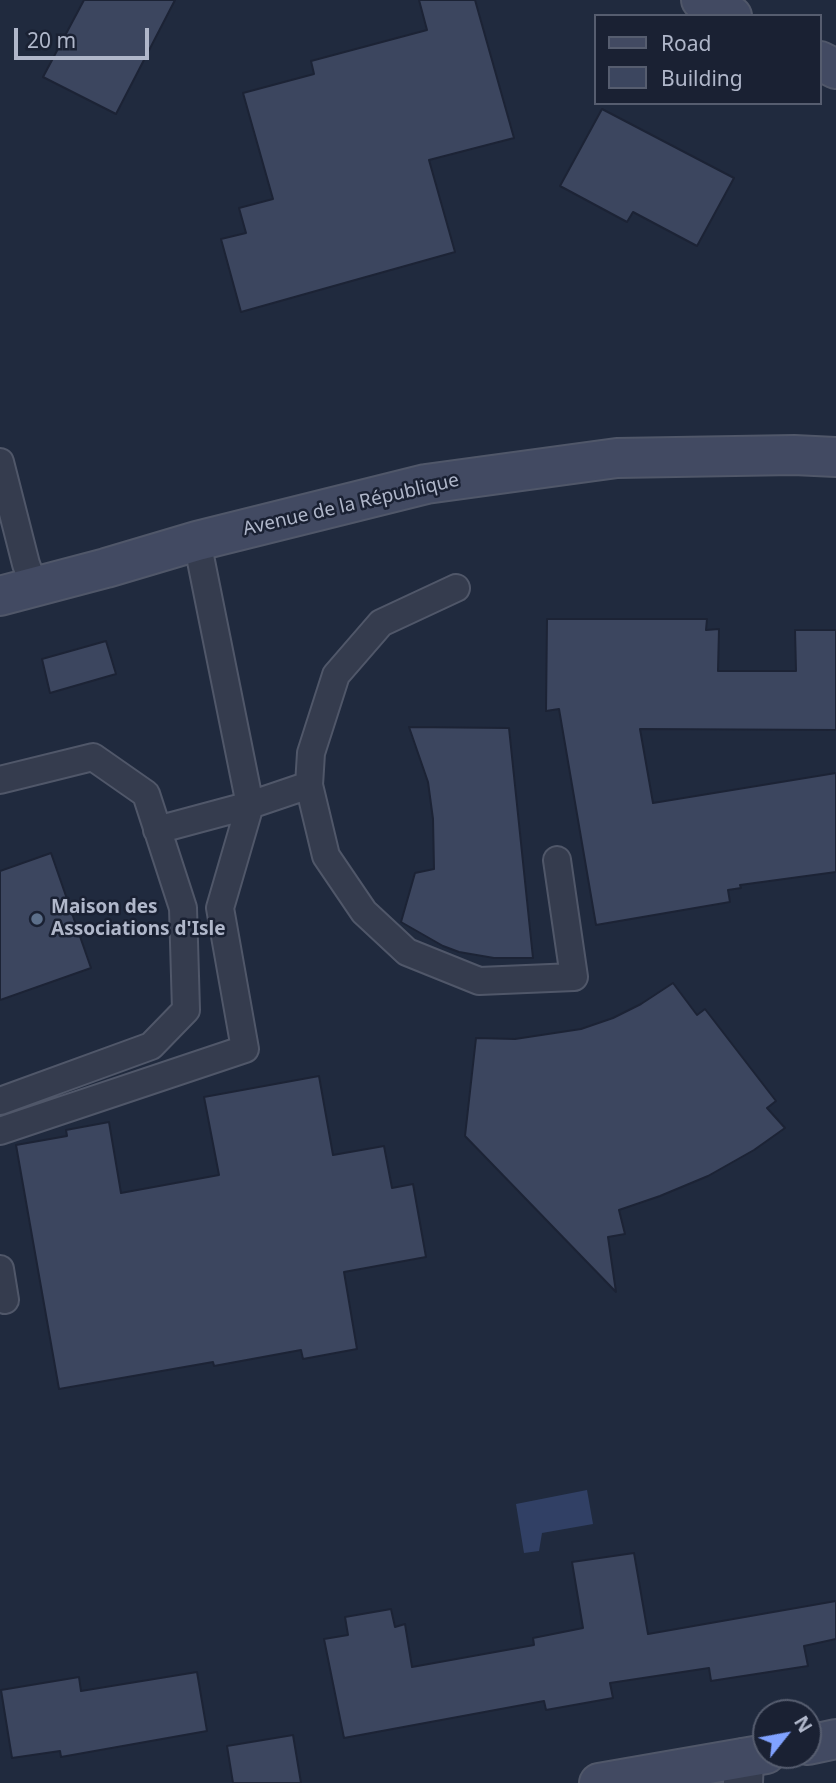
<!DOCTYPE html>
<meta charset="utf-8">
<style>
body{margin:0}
#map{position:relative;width:836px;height:1783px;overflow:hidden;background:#202a3e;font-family:"Noto Sans",sans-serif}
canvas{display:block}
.legend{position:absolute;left:594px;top:14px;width:228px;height:91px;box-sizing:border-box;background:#1a2133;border:2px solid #565d6f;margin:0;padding:9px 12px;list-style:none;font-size:21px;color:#b0b7ca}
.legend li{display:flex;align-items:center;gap:14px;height:35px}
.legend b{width:35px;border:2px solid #565d6f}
.north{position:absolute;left:752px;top:1699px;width:70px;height:70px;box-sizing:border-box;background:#1a2133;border:2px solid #565d6f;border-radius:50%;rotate:59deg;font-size:19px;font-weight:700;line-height:28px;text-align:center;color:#b0b7ca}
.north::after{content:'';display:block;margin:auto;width:24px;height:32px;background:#80a2ff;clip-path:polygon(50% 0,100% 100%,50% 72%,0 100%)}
.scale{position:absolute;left:14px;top:28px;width:135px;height:32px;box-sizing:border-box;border:4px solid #b0b7ca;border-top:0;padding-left:9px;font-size:21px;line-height:24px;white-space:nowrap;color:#b0b7ca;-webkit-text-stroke:5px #1a2133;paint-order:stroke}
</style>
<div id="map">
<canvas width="836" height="1783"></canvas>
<ul class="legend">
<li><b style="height:9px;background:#424a62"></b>Road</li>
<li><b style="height:19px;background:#3c465f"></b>Building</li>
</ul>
<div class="north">N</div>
<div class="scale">20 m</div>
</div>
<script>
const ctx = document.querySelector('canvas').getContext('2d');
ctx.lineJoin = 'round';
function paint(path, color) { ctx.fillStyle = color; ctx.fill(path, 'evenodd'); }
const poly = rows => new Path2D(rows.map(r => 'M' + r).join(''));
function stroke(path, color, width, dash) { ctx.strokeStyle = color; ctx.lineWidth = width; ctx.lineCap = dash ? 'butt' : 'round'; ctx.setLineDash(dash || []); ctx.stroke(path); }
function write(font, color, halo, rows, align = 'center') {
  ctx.font = font + ' "Noto Sans",sans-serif'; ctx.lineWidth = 5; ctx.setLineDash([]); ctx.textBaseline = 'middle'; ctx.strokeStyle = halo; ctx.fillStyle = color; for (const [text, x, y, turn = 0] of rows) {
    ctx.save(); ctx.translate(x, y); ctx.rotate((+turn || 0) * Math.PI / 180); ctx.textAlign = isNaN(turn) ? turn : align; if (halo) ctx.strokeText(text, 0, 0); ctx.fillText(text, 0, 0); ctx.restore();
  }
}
const water = poly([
 [587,1490,593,1524,542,1533,539,1551,524,1553,516,1504]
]);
const building = poly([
 [84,0,175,0,116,114,43,77,84,0],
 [419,0,475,0,514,138,429,160,455,252,241,312,221,239,246,233,239,208,273,199,243,93,314,74,311,61,427,30,419,0],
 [602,109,734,178,697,246,633,212,627,222,560,186,602,109],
 [547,619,707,619,706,630,719,629,718,671,796,671,795,630,836,630,836,730,640,729,653,803,836,773,836,872,740,885,741,888,728,890,730,902,596,925,559,709,546,711,547,619],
 [106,641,116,674,50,693,42,659,106,641],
 [409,727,509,728,533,958,494,958,459,952,443,946,401,922,415,873,434,869,433,819,428,782,409,727],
 [51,853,91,968,0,1000,0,871,51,853],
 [673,983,697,1015,705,1009,776,1101,767,1108,785,1128,754,1150,708,1176,660,1196,619,1210,625,1234,608,1237,616,1292,465,1136,476,1038,515,1039,581,1029,613,1018,641,1004,673,983],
 [319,1076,333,1155,384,1146,392,1188,413,1184,426,1257,344,1272,357,1349,303,1359,301,1350,214,1366,213,1362,59,1389,16,1145,67,1136,66,1130,109,1122,121,1193,219,1175,204,1097,319,1076],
 [634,1553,648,1634,836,1601,836,1639,804,1646,808,1666,711,1681,709,1668,610,1683,613,1698,546,1710,544,1701,344,1738,324,1639,348,1635,345,1617,391,1609,395,1627,405,1624,412,1667,534,1645,533,1638,583,1628,572,1562,634,1553],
 [197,1672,207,1731,61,1757,60,1751,12,1758,1,1690,79,1677,81,1691,197,1672],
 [293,1735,301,1783,233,1783,227,1746,293,1735]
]);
const service = poly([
 [0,462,26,564,34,586],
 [197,541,250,805,309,785],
 [456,588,381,623,336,675,311,753,309,785,326,856,364,912,407,952,479,981,574,977,557,860],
 [0,780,93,757,146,794,183,908,186,1010,151,1046,0,1101],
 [157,830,250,805],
 [0,1131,245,1049,220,908,250,805],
 [0,1269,5,1300]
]);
const minor = poly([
 [743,1783,744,1758]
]);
const secondary = poly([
 [701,0,732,16],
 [820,61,836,69],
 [0,596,106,568,197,541,426,484,617,458,794,455,836,457],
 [808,1745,836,1739],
 [599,1783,766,1754]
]);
const markers = [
 [37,919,7,"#5c6f8a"]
];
const streetNames = [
 ["Avenue de la République",351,505,-13]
];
const poiNames = [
 ["Maison des",51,908],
 ["Associations d'Isle",51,930]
];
paint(water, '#314065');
paint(building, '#3c465f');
stroke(building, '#1c2335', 2);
stroke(service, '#505769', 30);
stroke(minor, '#505769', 42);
stroke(secondary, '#505769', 42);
stroke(service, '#353c4e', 26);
stroke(minor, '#353c4e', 38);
stroke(secondary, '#424a62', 38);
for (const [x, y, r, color] of markers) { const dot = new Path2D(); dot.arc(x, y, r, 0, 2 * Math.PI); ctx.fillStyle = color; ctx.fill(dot); stroke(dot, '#1a2133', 2.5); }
write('19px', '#b0b7ca', '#1a2133', streetNames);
write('bold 19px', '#b0b7ca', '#1a2133', poiNames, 'left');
</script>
